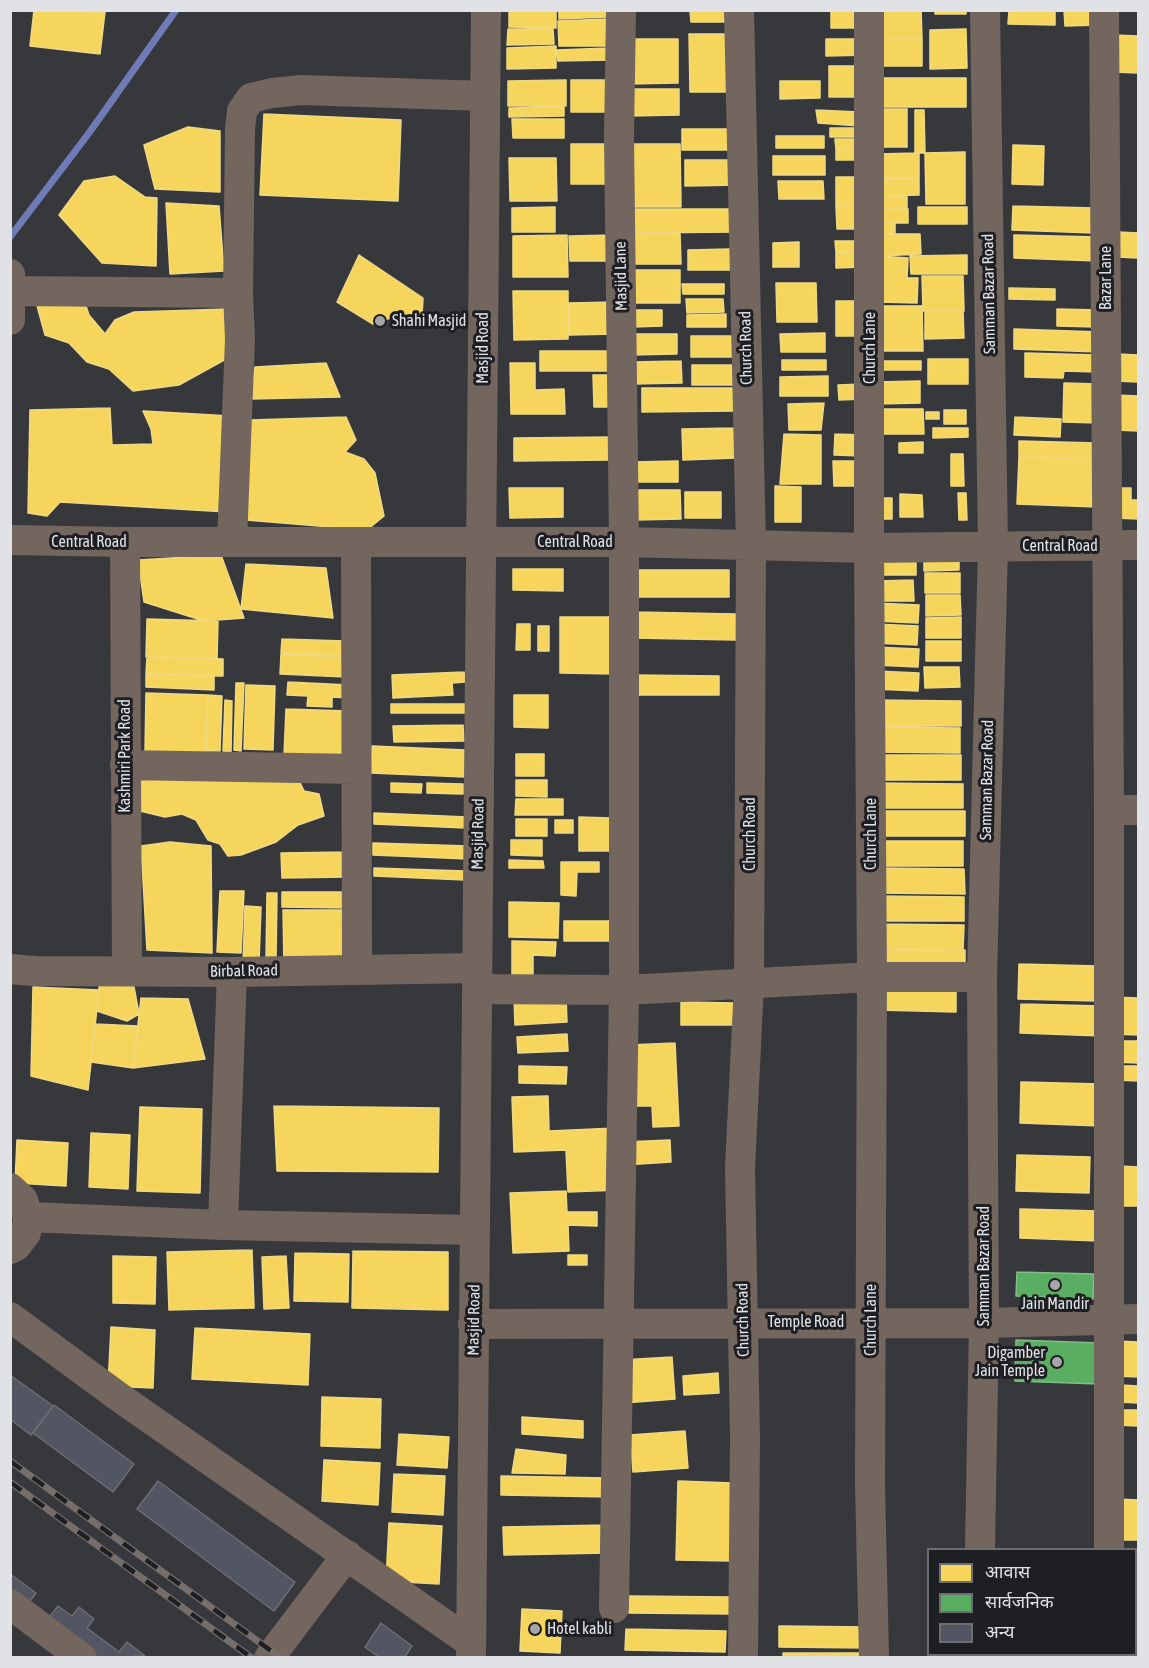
<!DOCTYPE html>
<meta charset="utf-8">
<style>
body{margin:0}
#map{position:relative;width:1149px;height:1668px;overflow:hidden;background:#37383c;font-family:"Asap Condensed","Noto Sans Devanagari",sans-serif}
canvas{display:block}
.frame{position:absolute;inset:0;border:12px solid #e1e2e5;pointer-events:none}
.legend{position:absolute;left:927px;top:1548px;width:210px;height:108px;box-sizing:border-box;background:#1e1f22;border:2px solid #6c6d70;margin:0;padding:8px 10px;list-style:none;font-size:18px;color:#e1e2e5}
.legend li{display:flex;align-items:center;gap:12px;height:30px}
.legend b{width:30px;border:2px solid #6c6d70}
</style>
<div id="map">
<canvas width="1149" height="1668"></canvas>
<div class="frame"></div>
<ul class="legend">
<li><b style="height:16px;background:#f6d55c"></b>आवास</li>
<li><b style="height:16px;background:#5aae61"></b>सार्वजनिक</li>
<li><b style="height:16px;background:#525562"></b>अन्य</li>
</ul>
</div>
<script>
const ctx = document.querySelector('canvas').getContext('2d');
ctx.lineJoin = 'round';
function paint(path, color) { ctx.fillStyle = color; ctx.fill(path, 'evenodd'); }
const poly = rows => new Path2D(rows.map(r => 'M' + r).join(''));
function stroke(path, color, width, dash) { ctx.strokeStyle = color; ctx.lineWidth = width; ctx.lineCap = dash ? 'butt' : 'round'; ctx.setLineDash(dash || []); ctx.stroke(path); }
function write(font, color, halo, rows, align = 'center') {
  ctx.font = font + ' "Asap Condensed",sans-serif'; ctx.lineWidth = 6; ctx.setLineDash([]); ctx.textBaseline = 'middle'; ctx.strokeStyle = halo; ctx.fillStyle = color; for (const [text, x, y, turn = 0] of rows) {
    ctx.save(); ctx.translate(x, y); ctx.rotate((+turn || 0) * Math.PI / 180); ctx.textAlign = isNaN(turn) ? turn : align; if (halo) ctx.strokeText(text, 0, 0); ctx.fillText(text, 0, 0); ctx.restore();
  }
}
const homes = poly([
 [34,10,105,12,100,54,30,46,34,10],
 [509,10,556,10,556,28,509,27,509,10],
 [559,10,608,10,606,17,559,19,559,10],
 [690,10,728,10,728,22,691,22,690,10],
 [831,10,868,10,868,28,831,28,831,10],
 [881,10,921,10,922,39,881,39,881,10],
 [935,10,966,10,966,14,935,14,935,10],
 [1009,10,1055,10,1055,25,1008,24,1009,10],
 [1064,10,1099,10,1099,25,1065,26,1064,10],
 [607,19,606,46,559,46,558,21,607,19],
 [508,29,553,29,554,44,507,45,508,29],
 [966,29,967,68,930,69,930,30,966,29],
 [689,34,730,34,730,92,690,92,689,34],
 [1114,35,1138,36,1138,73,1113,72,1114,35],
 [627,39,678,39,678,83,628,84,627,39],
 [826,39,868,39,869,55,826,56,826,39],
 [880,39,922,39,922,66,880,66,880,39],
 [556,46,556,68,507,69,507,48,556,46],
 [609,48,610,60,558,61,557,50,609,48],
 [829,66,866,66,866,97,829,97,829,66],
 [881,78,966,78,966,107,881,107,881,78],
 [566,80,566,106,508,106,508,81,566,80],
 [571,80,614,80,614,112,571,112,571,80],
 [780,81,820,81,820,98,780,99,780,81],
 [628,89,679,89,679,115,629,116,628,89],
 [564,107,564,116,509,117,509,108,564,107],
 [880,109,907,109,907,147,880,147,880,109],
 [816,110,859,112,860,126,818,123,816,110],
 [915,110,924,110,925,153,915,153,915,110],
 [264,114,401,120,398,201,260,195,264,114],
 [512,119,564,119,564,138,513,138,512,119],
 [188,127,220,131,220,192,155,189,144,145,188,127],
 [830,128,861,128,861,137,830,137,830,128],
 [682,129,733,129,733,150,682,150,682,129],
 [776,136,824,136,824,148,776,148,776,136],
 [835,139,863,139,863,149,836,149,835,139],
 [571,144,614,144,615,184,571,184,571,144],
 [628,144,680,144,681,207,628,207,628,144],
 [1013,145,1044,146,1043,185,1012,184,1013,145],
 [836,149,863,149,863,160,836,160,836,149],
 [965,152,965,204,926,204,925,153,965,152],
 [919,153,919,178,877,178,876,154,919,153],
 [773,156,825,156,825,175,773,175,773,156],
 [509,158,556,158,557,201,510,201,509,158],
 [685,160,738,160,738,185,685,186,685,160],
 [115,176,145,197,157,198,156,266,102,263,59,215,84,181,115,176],
 [836,177,867,177,867,205,836,206,836,177],
 [877,179,919,179,919,195,877,196,877,179],
 [778,181,823,181,824,199,779,199,778,181],
 [878,196,907,196,907,209,878,209,878,196],
 [166,203,219,206,224,271,170,274,166,203],
 [864,205,864,229,837,229,836,206,864,205],
 [1013,206,1095,208,1094,233,1012,230,1013,206],
 [555,207,555,232,512,232,512,208,555,207],
 [918,207,967,207,967,224,918,224,918,207],
 [628,209,735,209,735,232,628,233,628,209],
 [878,209,908,209,908,223,878,223,878,209],
 [878,223,895,223,895,234,879,234,878,223],
 [1118,232,1138,233,1138,258,1118,257,1118,232],
 [628,233,680,233,681,264,628,264,628,233],
 [879,234,920,234,921,254,879,256,879,234],
 [567,235,568,277,513,277,513,236,567,235],
 [615,235,615,261,570,261,569,236,615,235],
 [1014,235,1099,237,1098,261,1014,258,1014,235],
 [835,241,865,241,865,252,836,252,835,241],
 [799,242,799,267,773,267,773,243,799,242],
 [730,249,730,270,688,270,688,250,730,249],
 [836,252,863,252,863,267,836,268,836,252],
 [359,255,423,298,422,316,406,325,393,317,373,324,337,302,359,255],
 [967,255,967,274,911,274,910,256,967,255],
 [879,256,908,258,907,278,918,278,917,303,877,302,879,256],
 [628,270,680,270,680,303,629,303,628,270],
 [922,276,963,276,964,311,923,311,922,276],
 [776,283,816,283,817,322,777,322,776,283],
 [682,284,724,284,724,294,683,294,682,284],
 [1009,288,1055,289,1055,300,1009,299,1009,288],
 [513,291,568,291,568,339,514,340,513,291],
 [686,299,723,299,724,312,687,313,686,299],
 [84,300,89,315,105,334,115,320,134,312,228,309,226,359,179,385,133,391,109,369,87,362,69,343,45,335,36,302,84,300],
 [836,301,863,301,864,336,836,336,836,301],
 [616,302,616,334,569,335,569,303,616,302],
 [884,306,922,306,923,351,884,351,884,306],
 [1057,309,1099,310,1098,327,1057,326,1057,309],
 [633,310,662,310,662,326,633,327,633,310],
 [925,311,963,311,964,338,925,339,925,311],
 [726,314,726,327,687,327,687,315,726,314],
 [1014,329,1100,332,1099,352,1014,349,1014,329],
 [825,333,825,352,781,352,780,334,825,333],
 [629,334,677,334,677,354,629,355,629,334],
 [691,336,734,336,735,357,691,357,691,336],
 [540,351,611,351,611,371,540,371,540,351],
 [1025,353,1098,355,1098,372,1064,371,1063,378,1025,377,1025,353],
 [1117,354,1138,355,1138,382,1116,381,1117,354],
 [928,359,968,359,968,384,928,384,928,359],
 [782,360,826,360,826,370,782,370,782,360],
 [681,361,682,383,632,384,632,362,681,361],
 [877,361,921,361,921,370,877,370,877,361],
 [326,363,340,397,250,399,255,367,326,363],
 [510,363,535,363,535,390,564,389,565,414,511,414,510,363],
 [692,365,735,365,736,385,692,385,692,365],
 [593,375,616,375,616,407,594,407,593,375],
 [828,376,828,396,780,396,780,377,828,376],
 [920,381,920,403,876,404,875,382,920,381],
 [1064,383,1099,384,1098,423,1063,422,1064,383],
 [863,384,864,399,839,400,838,385,863,384],
 [642,388,734,388,734,411,642,412,642,388],
 [1116,395,1138,396,1138,431,1115,430,1116,395],
 [824,403,821,430,789,430,788,404,824,403],
 [110,408,112,445,153,444,151,429,143,411,231,416,227,512,60,502,47,516,28,513,30,410,110,408],
 [878,409,923,409,924,434,878,434,878,409],
 [944,410,966,410,966,424,944,424,944,410],
 [926,412,939,412,939,419,926,419,926,412],
 [346,417,356,440,345,452,364,459,375,473,384,516,367,530,246,520,251,420,346,417],
 [1015,417,1061,419,1060,437,1014,435,1015,417],
 [734,428,736,458,683,460,682,429,734,428],
 [933,428,968,428,968,437,933,438,933,428],
 [784,434,821,435,821,484,780,484,784,434],
 [835,434,863,435,862,456,834,455,835,434],
 [612,437,612,460,514,461,514,438,612,437],
 [1019,441,1098,443,1098,460,1019,457,1019,441],
 [923,442,923,453,899,453,899,443,923,442],
 [951,454,963,454,964,486,951,486,951,454],
 [1019,457,1098,460,1097,507,1017,504,1019,457],
 [678,461,678,482,633,482,633,462,678,461],
 [833,461,861,461,861,486,834,486,833,461],
 [775,486,801,487,801,522,775,522,775,486],
 [509,488,563,488,563,517,510,518,509,488],
 [1115,488,1131,488,1131,500,1138,500,1138,519,1115,518,1115,488],
 [636,490,680,490,681,519,636,520,636,490],
 [685,492,721,492,721,518,685,518,685,492],
 [958,493,966,493,967,520,959,520,958,493],
 [900,494,922,495,923,517,900,517,900,494],
 [875,498,892,498,892,519,876,519,875,498],
 [924,550,959,550,959,570,924,571,924,550],
 [916,554,916,575,881,575,881,555,916,554],
 [221,555,244,618,204,621,144,602,138,560,221,555],
 [246,564,326,568,333,618,241,609,246,564],
 [513,569,563,569,563,591,513,590,513,569],
 [635,570,729,570,729,597,635,597,635,570],
 [925,573,960,573,960,593,925,593,925,573],
 [913,580,914,601,879,601,878,581,913,580],
 [926,595,960,595,961,615,926,616,926,595],
 [874,603,919,605,918,623,874,621,874,603],
 [634,612,736,614,736,640,633,638,634,612],
 [560,617,616,617,615,674,560,673,560,617],
 [961,617,961,638,926,638,926,618,961,617],
 [147,619,218,621,217,659,146,657,147,619],
 [517,624,530,624,530,650,516,650,517,624],
 [874,624,918,626,917,645,873,643,874,624],
 [538,626,549,626,549,651,538,651,538,626],
 [282,639,345,641,345,656,281,653,282,639],
 [926,641,961,641,961,661,926,661,926,641],
 [874,647,919,649,918,667,874,665,874,647],
 [281,654,347,657,346,677,280,674,281,654],
 [147,657,223,659,223,676,146,674,147,657],
 [924,667,959,667,960,687,925,688,924,667],
 [875,671,919,673,918,691,874,689,875,671],
 [464,672,465,682,452,683,453,695,393,698,392,675,464,672],
 [146,674,214,676,214,690,146,687,146,674],
 [632,675,719,676,719,695,632,695,632,675],
 [288,682,349,685,349,698,332,697,332,707,307,706,308,696,287,695,288,682],
 [236,683,244,683,241,751,234,750,236,683],
 [246,685,275,686,273,750,244,749,246,685],
 [146,693,208,695,206,754,145,752,146,693],
 [208,695,222,696,220,751,206,751,208,695],
 [514,695,548,695,548,728,514,727,514,695],
 [225,700,232,701,231,752,223,751,225,700],
 [875,700,961,701,961,726,875,726,875,700],
 [391,704,469,704,469,713,391,713,391,704],
 [286,709,348,711,346,758,284,755,286,709],
 [463,725,464,741,394,742,393,726,463,725],
 [874,727,960,728,960,753,875,752,874,727],
 [372,746,465,750,465,777,371,773,372,746],
 [516,754,544,754,544,776,516,776,516,754],
 [875,755,961,755,961,780,875,780,875,755],
 [142,772,297,776,304,791,319,794,324,816,298,825,276,842,241,855,228,856,220,844,208,840,196,820,182,814,165,817,140,811,142,772],
 [516,780,547,780,547,797,516,796,516,780],
 [391,783,422,784,421,793,391,792,391,783],
 [427,783,463,784,463,794,427,793,427,783],
 [877,783,963,784,963,808,877,808,877,783],
 [516,799,563,799,563,815,515,815,516,799],
 [879,811,965,811,965,836,879,836,879,811],
 [374,813,467,817,466,828,374,824,374,813],
 [579,817,611,818,611,851,579,851,579,817],
 [516,819,547,819,547,836,516,836,516,819],
 [555,820,573,820,573,833,555,833,555,820],
 [511,840,542,840,542,856,511,855,511,840],
 [877,841,963,841,963,866,877,866,877,841],
 [170,842,211,846,212,953,147,950,141,846,170,842],
 [373,843,469,846,468,859,373,855,373,843],
 [346,852,347,877,282,878,281,853,346,852],
 [509,860,543,861,544,868,509,868,509,860],
 [561,862,599,862,599,872,577,872,576,896,561,895,561,862],
 [374,868,465,871,465,880,374,876,374,868],
 [879,868,964,869,965,894,879,893,879,868],
 [220,891,244,891,241,953,217,952,220,891],
 [282,892,350,892,350,908,282,907,282,892],
 [267,893,277,893,276,960,266,960,267,893],
 [878,896,964,897,964,921,878,921,878,896],
 [509,902,559,903,558,938,509,937,509,902],
 [245,906,261,907,259,963,243,963,245,906],
 [283,910,348,910,349,965,284,966,283,910],
 [564,921,611,921,610,941,564,941,564,921],
 [878,924,964,925,963,950,877,949,878,924],
 [512,941,556,942,555,956,533,955,533,982,512,981,512,941],
 [879,950,965,950,965,975,879,975,879,950],
 [1019,964,1098,966,1097,1001,1018,999,1019,964],
 [100,977,134,987,139,1014,127,1021,97,1011,100,977],
 [877,982,956,984,956,1012,877,1010,877,982],
 [33,987,99,990,88,1090,31,1076,33,987],
 [566,997,567,1022,515,1025,514,999,566,997],
 [1113,997,1138,998,1138,1035,1112,1034,1113,997],
 [141,998,188,999,205,1059,133,1068,141,998],
 [681,1002,734,1003,734,1025,681,1025,681,1002],
 [1021,1004,1102,1006,1102,1036,1020,1033,1021,1004],
 [95,1024,138,1026,133,1068,91,1062,95,1024],
 [567,1034,568,1051,518,1053,517,1037,567,1034],
 [1114,1041,1138,1041,1138,1063,1113,1062,1114,1041],
 [675,1043,679,1126,653,1127,652,1106,631,1106,629,1045,675,1043],
 [519,1066,567,1067,566,1084,519,1083,519,1066],
 [1116,1066,1138,1066,1138,1081,1115,1080,1116,1066],
 [1021,1082,1101,1084,1101,1126,1020,1123,1021,1082],
 [548,1096,549,1131,616,1128,619,1190,568,1192,566,1150,514,1152,512,1097,548,1096],
 [274,1106,439,1108,438,1172,277,1171,274,1106],
 [140,1107,202,1109,200,1193,137,1191,140,1107],
 [91,1133,130,1135,128,1189,89,1187,91,1133],
 [17,1140,68,1143,66,1186,15,1183,17,1140],
 [670,1140,671,1162,624,1165,623,1142,670,1140],
 [1017,1155,1090,1157,1089,1193,1016,1191,1017,1155],
 [1119,1166,1138,1167,1138,1206,1118,1206,1119,1166],
 [566,1191,567,1212,597,1212,597,1226,568,1225,569,1251,513,1253,510,1193,566,1191],
 [1020,1209,1100,1211,1099,1241,1020,1238,1020,1209],
 [252,1250,254,1308,169,1310,167,1252,252,1250],
 [353,1251,448,1252,448,1310,352,1308,353,1251],
 [295,1253,349,1254,348,1302,294,1301,295,1253],
 [568,1255,587,1255,587,1265,568,1265,568,1255],
 [113,1256,156,1257,155,1304,113,1303,113,1256],
 [286,1256,289,1308,264,1309,262,1257,286,1256],
 [111,1327,155,1330,153,1388,108,1386,111,1327],
 [195,1328,310,1334,308,1385,192,1379,195,1328],
 [1116,1341,1138,1342,1138,1377,1116,1376,1116,1341],
 [672,1357,675,1399,624,1403,621,1360,672,1357],
 [718,1373,719,1393,684,1395,683,1376,718,1373],
 [1120,1385,1138,1386,1138,1403,1119,1402,1120,1385],
 [322,1397,381,1399,380,1448,321,1446,322,1397],
 [1117,1410,1138,1410,1138,1426,1117,1425,1117,1410],
 [522,1417,583,1421,583,1438,522,1434,522,1417],
 [685,1431,688,1468,633,1472,630,1435,685,1431],
 [399,1434,449,1437,447,1468,397,1465,399,1434],
 [516,1449,566,1455,565,1474,512,1473,516,1449],
 [324,1460,380,1463,378,1505,322,1501,324,1460],
 [394,1474,445,1476,443,1515,392,1512,394,1474],
 [501,1476,607,1478,610,1497,501,1495,501,1476],
 [678,1481,733,1483,731,1561,676,1560,678,1481],
 [1116,1499,1138,1500,1138,1540,1115,1540,1116,1499],
 [389,1523,442,1526,439,1584,386,1581,389,1523],
 [607,1525,608,1553,504,1555,503,1527,607,1525],
 [629,1596,731,1597,731,1614,629,1613,629,1596],
 [522,1609,562,1611,560,1653,520,1651,522,1609],
 [779,1626,867,1627,867,1648,779,1647,779,1626],
 [626,1629,726,1631,725,1652,625,1650,626,1629],
 [1136,1637,1138,1637,1138,1658,1116,1658,1116,1654,1136,1654,1136,1637],
 [783,1653,869,1653,869,1658,783,1658,783,1653]
]);
const public = poly([
 [1017,1272,1094,1274,1093,1299,1016,1296,1017,1272],
 [1016,1340,1100,1343,1099,1384,1015,1381,1016,1340]
]);
const stream = poly([
 [10,237,89,133,176,10]
]);
const building = poly([
 [10,1375,53,1406,31,1435,10,1419,10,1375],
 [54,1405,134,1464,113,1492,33,1433,54,1405],
 [158,1481,295,1582,274,1611,137,1509,158,1481],
 [10,1574,36,1593,27,1605,10,1593,10,1574],
 [58,1606,72,1616,79,1607,94,1619,87,1628,119,1652,127,1642,145,1656,98,1658,47,1620,58,1606],
 [381,1623,412,1646,404,1658,380,1658,365,1647,381,1623]
]);
const minor = poly([
 [739,10,751,546,749,984,740,1168,745,1438,743,1658],
 [869,10,869,548,872,977,870,1485,874,1658],
 [1104,10,1109,810,1109,1550],
 [10,274,10,320],
 [12,291,238,293],
 [10,540,125,542,624,542,869,548,1138,545],
 [125,542,127,970],
 [232,542,240,339,238,293,240,129,242,111,251,98,272,93,301,90,485,96],
 [356,542,357,969],
 [125,765,356,769],
 [1109,810,1138,810],
 [10,969,34,971,232,972,477,968],
 [477,989,624,990,872,977,982,977],
 [10,1188,23,1200,28,1217,26,1233,16,1246,10,1249],
 [28,1217,223,1225,474,1230],
 [223,1225,232,972],
 [10,1317,119,1397,470,1642],
 [473,1324,984,1323,1138,1319],
 [980,1550,984,1323,982,977,993,546,985,10],
 [10,1604,82,1658],
 [614,1608,624,990,624,542,619,137,621,10],
 [269,1658,347,1555],
 [471,1658,486,10],
 [977,1658,978,1654],
 [1108,1658,1108,1654]
]);
const rail = poly([
 [10,1461,281,1658],
 [10,1482,252,1658]
]);
const markers = [
 [380,321,6,"#a6a6aa"],
 [1055,1285,6,"#a6a6aa"],
 [1057,1362,6,"#a6a6aa"],
 [535,1629,6,"#a6a6aa"]
];
const streetNames = [
 ["Masjid Lane",621,276,-91],
 ["Bazar Lane",1106,278,-90],
 ["Samman Bazar Road",989,294,-91],
 ["Masjid Road",483,348,-90],
 ["Church Road",746,348,-91],
 ["Church Lane",870,348,-90],
 ["Central Road",89,542],
 ["Central Road",575,542],
 ["Central Road",1060,546],
 ["Kashmiri Park Road",125,756,-90],
 ["Samman Bazar Road",987,780,-89],
 ["Masjid Road",478,834,-89],
 ["Church Road",750,834,-90],
 ["Church Lane",871,834,-90],
 ["Birbal Road",244,971,-1],
 ["Samman Bazar Road",984,1266,-90],
 ["Masjid Road",474,1320,-89],
 ["Church Road",743,1320,-91],
 ["Church Lane",871,1320,-90],
 ["Temple Road",806,1322]
];
const poiNames = [
 ["Shahi Masjid",392,321],
 ["Jain Mandir",1055,1304,"center"],
 ["Digamber",1045,1353,"right"],
 ["Jain Temple",1045,1371,"right"],
 ["Hotel kabli",547,1629]
];
paint(homes, '#f6d55c');
stroke(homes, '#f0d985', 1.5);
paint(public, '#5aae61');
stroke(public, '#82be89', 1.5);
stroke(stream, '#6f7bb7', 7);
paint(building, '#525562');
stroke(building, '#6d6e71', 1.5);
stroke(minor, '#73665e', 30);
stroke(rail, '#766e6b', 7);
stroke(rail, '#1e1f22', 4.5, [14]);
for (const [x, y, r, color] of markers) { const dot = new Path2D(); dot.arc(x, y, r, 0, 2 * Math.PI); ctx.fillStyle = color; ctx.fill(dot); stroke(dot, '#1e1f22', 2); }
write('16px', '#e1e2e5', '#1e1f22', streetNames);
write('16px', '#e1e2e5', '#1e1f22', poiNames, 'left');
</script>
